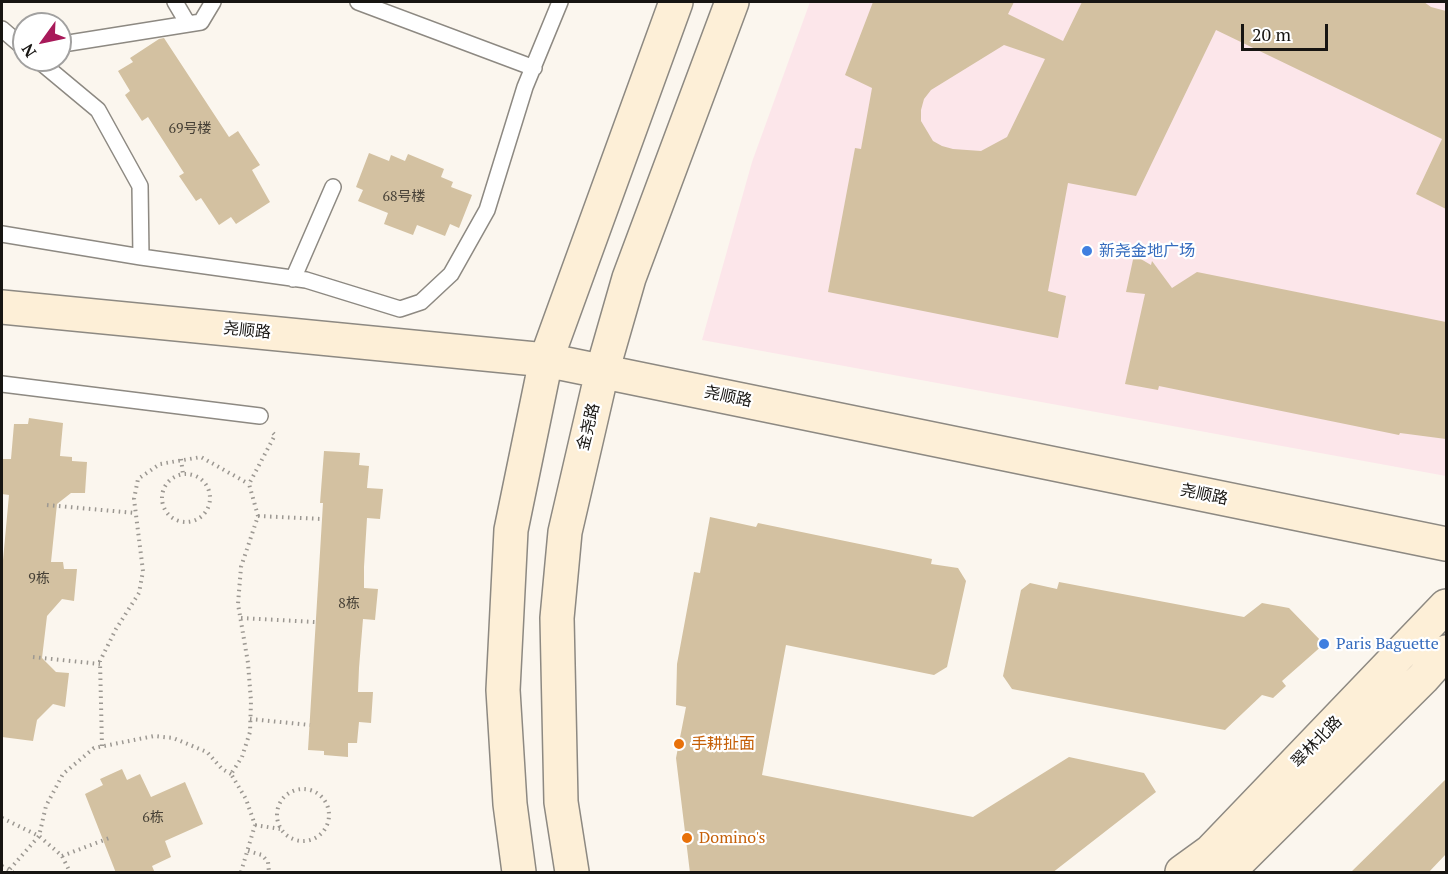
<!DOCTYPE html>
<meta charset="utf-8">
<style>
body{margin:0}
#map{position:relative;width:1448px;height:874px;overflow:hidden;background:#fbf6ee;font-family:"PT Serif",serif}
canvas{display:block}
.frame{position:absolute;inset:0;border:3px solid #171512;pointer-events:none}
.north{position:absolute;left:12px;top:12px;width:60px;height:60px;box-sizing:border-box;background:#fff;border:2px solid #a2a1a0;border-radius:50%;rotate:237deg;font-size:16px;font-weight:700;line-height:24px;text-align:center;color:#171512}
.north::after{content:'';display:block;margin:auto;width:21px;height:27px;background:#a81a5a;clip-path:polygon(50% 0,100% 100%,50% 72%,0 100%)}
.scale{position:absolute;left:1241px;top:24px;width:87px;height:27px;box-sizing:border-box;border:3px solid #171512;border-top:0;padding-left:8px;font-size:18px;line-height:21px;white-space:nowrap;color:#171512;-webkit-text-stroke:4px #fff;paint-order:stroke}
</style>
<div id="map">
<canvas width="1448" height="874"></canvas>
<div class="frame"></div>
<div class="north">N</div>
<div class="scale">20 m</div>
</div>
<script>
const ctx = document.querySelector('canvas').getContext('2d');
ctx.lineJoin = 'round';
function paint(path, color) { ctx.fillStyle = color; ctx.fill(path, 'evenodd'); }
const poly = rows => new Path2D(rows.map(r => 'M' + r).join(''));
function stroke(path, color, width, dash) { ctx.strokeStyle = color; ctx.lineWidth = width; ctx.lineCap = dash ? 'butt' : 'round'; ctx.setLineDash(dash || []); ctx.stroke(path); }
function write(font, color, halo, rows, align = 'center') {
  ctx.font = font + ' "PT Serif","Noto Sans SC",serif'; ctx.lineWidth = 4.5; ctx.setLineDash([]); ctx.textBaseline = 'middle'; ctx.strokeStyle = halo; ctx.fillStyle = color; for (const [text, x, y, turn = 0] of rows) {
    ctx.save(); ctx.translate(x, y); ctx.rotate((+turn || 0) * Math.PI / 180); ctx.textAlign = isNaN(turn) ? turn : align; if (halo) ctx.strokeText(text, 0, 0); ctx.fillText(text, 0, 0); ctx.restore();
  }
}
const commercial = poly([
 [810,2,1446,2,1446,476,702,340,752,162]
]);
const building = poly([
 [873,2,1014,2,1008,14,1063,41,1082,2,1424,2,1431,7,1446,11,1446,209,1416,194,1442,139,1216,30,1136,196,1068,183,1048,291,1066,296,1058,338,828,292,855,148,861,149,872,88,845,75],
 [1004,45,1045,59,1007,137,981,151,953,149,942,146,933,141,921,121,921,110,924,99,931,90],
 [164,38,229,137,238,131,260,165,252,170,270,202,236,224,231,217,219,225,201,198,196,201,179,176,184,173,148,117,142,121,125,95,130,91,118,71,133,62,130,58,159,39],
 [369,153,389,161,391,155,405,161,408,154,444,169,441,177,453,182,451,187,472,195,459,228,450,224,445,236,417,225,413,235,384,224,388,213,358,201,363,190,356,187],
 [1134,255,1151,265,1152,261,1172,288,1197,272,1446,322,1446,439,1400,433,1399,435,1159,386,1158,390,1125,384,1145,294,1126,292],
 [29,418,63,423,60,456,72,457,72,461,87,462,85,493,71,493,57,504,51,562,63,562,64,569,77,569,74,601,62,599,47,616,42,658,56,672,69,673,65,707,53,704,37,720,33,741,2,737,2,571,9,495,2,494,2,459,11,459,14,424,28,424],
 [324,451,360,453,359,465,369,466,367,488,383,489,380,519,367,518,364,567,364,588,378,589,375,620,363,619,359,668,358,692,373,692,371,723,359,722,357,743,348,743,348,757,324,755,324,751,308,750,323,503,320,503],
 [710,517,756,527,758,523,932,559,931,564,958,568,966,581,947,667,934,675,786,645,762,775,973,817,1069,757,1144,773,1156,792,1052,873,690,873,676,758,686,707,676,705,677,664,694,572,700,573],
 [1059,582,1244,617,1262,603,1289,608,1324,644,1282,681,1286,686,1273,698,1262,695,1225,730,1012,689,1003,676,1021,590,1030,583,1057,589],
 [122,769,127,780,140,774,151,797,185,782,203,824,165,841,171,857,152,866,155,873,116,873,85,794,103,785,100,779],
 [1446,779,1446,854,1428,873,1350,873]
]);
const path = poly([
 [181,459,183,474],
 '162 498a24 24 0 1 1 48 0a24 24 0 1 1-48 0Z',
 [47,505,135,513],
 [258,516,322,519],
 [241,618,315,622],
 [33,657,100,664],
 [250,719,310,725],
 [102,746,100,661,116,629,139,593,143,571,134,499,138,479,160,464,201,457,249,484],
 '277 815a26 26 0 1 1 52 0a26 26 0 1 1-52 0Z',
 [2,818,39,836,62,856,70,872],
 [255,825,280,829],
 [248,851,262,855,268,862,269,872],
 [62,856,112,837],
 [2,866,13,872],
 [10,869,39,836,46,806,63,774,94,748,154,736,173,738,207,752,222,769,231,774],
 [241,872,255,825,246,799,231,774,242,757,250,732,251,701,248,663,238,604,241,567,258,516,249,484,275,435,273,433]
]);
const lane = poly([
 [175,2,188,24],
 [358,2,534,68],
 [2,29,24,48],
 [60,41,69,43,201,22,213,2],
 [38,60,98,110,140,186,141,257],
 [2,234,141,257,306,280,400,309,421,302,451,274,487,210,525,87,560,2],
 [293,279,333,187],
 [2,384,260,416]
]);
const secondary = poly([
 [2,307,546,360,1446,544],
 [519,872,510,804,503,690,511,530,546,360,676,2],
 [572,872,561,802,557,618,565,532,602,372,629,278,732,2],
 [1182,872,1211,851,1446,606],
 [1224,872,1238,862,1423,678,1446,652]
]);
const markers = [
 [1087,251,6,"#3f7fe0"],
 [1324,644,6,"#3f7fe0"],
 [679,744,6,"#e8710a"],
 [687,838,6,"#e8710a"]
];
const numberNames = [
 ["69号楼",190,129],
 ["68号楼",404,197],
 ["9栋",39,579],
 ["8栋",349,604],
 ["6栋",153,818]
];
const shopNames = [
 ["新尧金地广场",1099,251],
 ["Paris Baguette",1336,644]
];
const streetNames = [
 ["尧顺路",247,331,6],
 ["尧顺路",728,397,12],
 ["金尧路",589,427,-76],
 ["尧顺路",1204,495,12],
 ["翠林北路",1317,742,-46]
];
const foodNames = [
 ["手耕扯面",691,744],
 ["Domino's",699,838]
];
paint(commercial, '#fce6ea');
paint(building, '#d3c1a1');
stroke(lane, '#8d8982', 18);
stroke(secondary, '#8d8982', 36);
stroke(path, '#9c9892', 4, [1.5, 4.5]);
stroke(lane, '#fff', 15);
stroke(secondary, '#fdefd7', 33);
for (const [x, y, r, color] of markers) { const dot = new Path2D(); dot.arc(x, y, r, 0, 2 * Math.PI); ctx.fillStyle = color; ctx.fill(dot); stroke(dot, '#fff', 2); }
write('14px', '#464036', null, numberNames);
write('16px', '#366cbe', '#fff', shopNames, 'left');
write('16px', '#171512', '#fff', streetNames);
write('16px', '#c56008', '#fff', foodNames, 'left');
</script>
